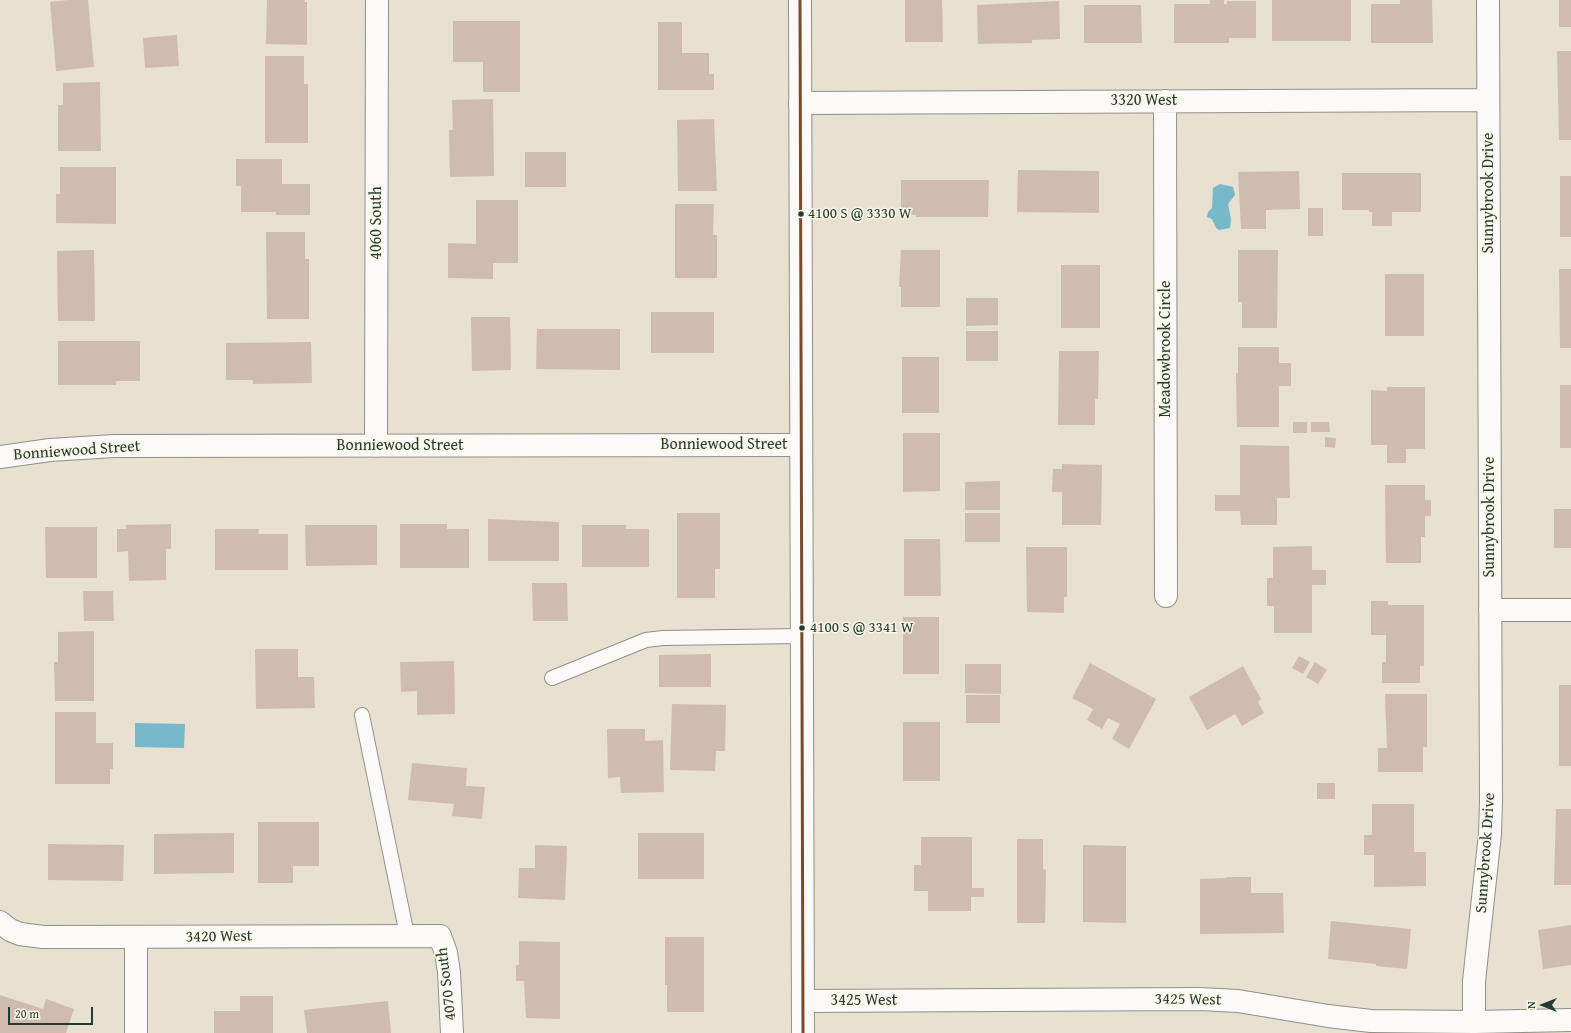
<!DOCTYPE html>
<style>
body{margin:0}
#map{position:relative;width:1571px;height:1033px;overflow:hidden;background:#e8e0d1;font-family:"Gentium Book Plus",serif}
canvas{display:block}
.north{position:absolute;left:1523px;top:985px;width:40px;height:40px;-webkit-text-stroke:3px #fcf5e5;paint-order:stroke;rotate:270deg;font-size:11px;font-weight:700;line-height:16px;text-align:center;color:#1f3d34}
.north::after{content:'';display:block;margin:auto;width:14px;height:18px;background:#1f3d34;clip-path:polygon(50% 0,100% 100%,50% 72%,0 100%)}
.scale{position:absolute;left:8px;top:1007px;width:85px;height:18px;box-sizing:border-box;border:2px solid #1f3d34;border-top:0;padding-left:5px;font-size:12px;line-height:14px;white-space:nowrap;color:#1f3d34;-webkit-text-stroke:3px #fcf5e5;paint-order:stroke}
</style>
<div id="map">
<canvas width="1571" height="1033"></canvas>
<div class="north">N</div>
<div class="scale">20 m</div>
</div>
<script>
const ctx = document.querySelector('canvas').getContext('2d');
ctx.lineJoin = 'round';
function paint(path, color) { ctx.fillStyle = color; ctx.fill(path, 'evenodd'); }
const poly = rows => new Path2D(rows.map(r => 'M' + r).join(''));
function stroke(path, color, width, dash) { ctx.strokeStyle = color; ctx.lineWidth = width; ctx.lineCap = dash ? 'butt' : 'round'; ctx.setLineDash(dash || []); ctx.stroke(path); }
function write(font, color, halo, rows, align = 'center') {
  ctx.font = font + ' "Gentium Book Plus",serif'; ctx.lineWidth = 3; ctx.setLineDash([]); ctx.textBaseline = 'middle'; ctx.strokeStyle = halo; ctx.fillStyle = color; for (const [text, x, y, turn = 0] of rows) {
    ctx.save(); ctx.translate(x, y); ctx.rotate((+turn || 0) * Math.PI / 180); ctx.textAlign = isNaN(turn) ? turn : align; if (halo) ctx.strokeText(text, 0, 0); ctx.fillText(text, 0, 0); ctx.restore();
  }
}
const water = poly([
 [1220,184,1233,187,1235,195,1228,204,1231,219,1230,228,1219,230,1216,228,1212,219,1207,217,1208,212,1212,208,1213,188],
 [135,723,185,724,184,748,135,747]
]);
const building = poly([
 [68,0,88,0,94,67,56,71,50,2],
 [267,0,305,0,304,2,307,2,307,45,266,44],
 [905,0,942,0,943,42,905,42],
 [1210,0,1224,0,1224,4,1227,4,1227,1,1256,1,1256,38,1229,38,1229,43,1174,43,1174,4,1210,4],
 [1272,0,1351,0,1351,41,1272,41],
 [1400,0,1432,0,1433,43,1371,43,1371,4,1400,4],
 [1559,0,1571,0,1571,27,1559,27],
 [1059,1,1060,39,1032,40,1032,43,978,44,977,5],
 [1084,5,1141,5,1142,43,1084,43],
 [453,21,520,21,520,92,483,92,483,62,453,62],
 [658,22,682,22,682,53,709,53,709,74,714,74,714,90,658,90],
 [177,35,179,66,145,68,143,38],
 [1557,51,1571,51,1571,140,1559,140],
 [265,56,304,56,304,84,308,84,308,143,265,143],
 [100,82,101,151,58,151,58,105,63,105,63,83],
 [493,99,494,176,450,177,449,130,453,130,452,100],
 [714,119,717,191,678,191,677,120],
 [525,152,566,152,566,187,525,187],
 [236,159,282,159,282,184,310,184,310,215,276,215,276,212,241,212,241,186,236,186],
 [60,167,116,167,116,224,56,223,56,194,60,194],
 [1018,170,1099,171,1099,213,1017,212],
 [1299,171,1300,209,1266,210,1266,229,1241,229,1238,172],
 [1342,173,1421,173,1421,212,1392,212,1392,226,1372,226,1372,212,1369,212,1369,210,1342,210],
 [1560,176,1571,176,1571,237,1560,237],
 [901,180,989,180,988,217,916,217,916,215,901,214],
 [476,200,518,200,518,263,493,263,493,279,448,278,448,243,476,244],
 [675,204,714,204,713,235,717,235,717,278,675,278],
 [1308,208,1323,208,1323,236,1308,236],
 [266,232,305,232,305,259,309,259,309,319,267,319],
 [94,250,95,321,58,321,57,251],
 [901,250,940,250,940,307,901,307,901,287,899,287],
 [1238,250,1278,250,1277,328,1242,328,1242,302,1238,302],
 [1061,265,1100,265,1100,328,1061,328],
 [1559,269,1571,269,1571,348,1560,348],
 [1385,274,1424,274,1424,336,1385,336],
 [966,298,998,298,998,325,966,326],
 [651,312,714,312,714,353,651,353],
 [471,317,510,317,511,370,472,371],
 [537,329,620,329,620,370,536,369],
 [966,331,998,331,998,361,966,361],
 [58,341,140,341,140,381,116,381,116,385,58,385],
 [311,342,312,383,253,384,253,380,226,380,226,343],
 [1238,347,1279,347,1279,363,1291,363,1291,386,1279,386,1279,427,1237,427,1236,373,1238,373],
 [1059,351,1099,351,1098,399,1095,399,1095,425,1058,425],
 [902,357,939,357,939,413,902,413],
 [1560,385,1571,385,1571,448,1560,448],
 [1387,387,1425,387,1425,449,1406,449,1406,463,1387,463,1387,445,1371,445,1371,390,1387,391],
 [1293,422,1307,422,1307,433,1293,433],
 [1311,422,1329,422,1330,432,1311,432],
 [903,433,940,433,940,491,903,492],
 [1325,437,1336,438,1335,448,1325,447],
 [1240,445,1289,446,1290,498,1277,498,1277,525,1241,525,1240,511,1215,511,1215,495,1240,495],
 [1062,464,1102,465,1101,525,1062,525,1062,492,1052,492,1053,469,1062,469],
 [1000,481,1000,510,965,510,965,482],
 [1385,485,1425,485,1425,500,1431,500,1431,516,1425,516,1425,537,1421,537,1421,563,1386,563],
 [1554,509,1571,509,1571,548,1554,548],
 [677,513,720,513,720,569,715,569,715,598,677,598],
 [965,513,1000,513,1000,542,965,542],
 [488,519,559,522,559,561,488,561],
 [171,524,171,549,166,549,166,580,129,581,128,551,117,552,117,529,126,529,126,525],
 [400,524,447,524,447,529,469,529,469,568,400,568],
 [305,525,377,525,377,565,306,566],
 [582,525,626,525,626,529,649,529,649,567,582,567],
 [45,527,97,527,97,578,46,578],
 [215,529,259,529,258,534,288,534,288,570,215,570],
 [904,539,940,539,941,596,904,596],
 [1312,546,1312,570,1326,570,1326,585,1312,585,1312,633,1274,633,1274,606,1267,606,1267,578,1273,578,1273,547],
 [1026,547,1067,547,1067,597,1064,597,1064,613,1027,612],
 [532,583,567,583,568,621,533,621],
 [83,591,113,591,114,621,84,621],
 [1371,601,1388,601,1388,605,1424,605,1424,666,1420,666,1420,683,1382,683,1382,662,1386,662,1386,635,1371,635],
 [903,617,939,617,939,674,903,674],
 [94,631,94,701,55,701,54,662,58,662,58,632],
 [255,649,298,649,298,677,314,677,315,708,256,709],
 [711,654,711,687,659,687,659,655],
 [1299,656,1310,662,1303,674,1292,668],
 [454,661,455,714,417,715,417,691,401,692,400,662],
 [1315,662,1327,670,1318,684,1306,677],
 [1090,663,1156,699,1129,749,1112,739,1120,724,1108,718,1102,729,1087,720,1093,709,1072,698],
 [965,664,1001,664,1001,694,965,693],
 [1243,666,1261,699,1258,702,1264,713,1242,726,1235,714,1207,730,1189,697],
 [1559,685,1571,685,1571,766,1559,766],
 [1385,694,1427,694,1427,747,1423,747,1423,772,1378,772,1378,748,1387,748],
 [966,695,1000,695,1000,723,966,723],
 [672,704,726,705,725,751,716,751,715,771,670,770],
 [55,712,96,712,96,743,113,743,113,769,110,769,110,784,55,784],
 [903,722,940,722,940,781,903,781],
 [607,729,645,729,645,741,663,740,664,792,621,793,620,777,608,778],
 [412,763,467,768,466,786,485,787,482,819,452,816,454,804,408,800],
 [1317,783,1335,783,1335,799,1317,799],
 [1372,804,1414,804,1414,852,1426,852,1426,886,1374,887,1374,855,1364,855,1364,835,1372,835],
 [1556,809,1571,809,1571,885,1554,885],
 [258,822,319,822,319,866,293,866,293,883,258,883],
 [234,833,234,873,154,874,154,834],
 [638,833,704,833,704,879,638,879],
 [921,837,972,837,972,888,984,888,984,897,971,897,971,911,928,911,928,891,914,891,914,865,921,865],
 [1017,839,1043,839,1043,869,1046,870,1045,923,1017,923],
 [48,844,124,845,123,881,48,880],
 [535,845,567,846,565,900,518,898,519,868,535,868],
 [1083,845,1126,846,1126,923,1083,922],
 [1227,877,1251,877,1251,893,1283,893,1284,933,1200,934,1200,879,1227,878],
 [1331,921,1411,929,1407,969,1376,966,1376,964,1328,959],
 [1571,925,1571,965,1543,969,1538,930],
 [665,937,704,937,704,1012,667,1012,667,985,665,985],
 [519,941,560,942,560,1019,526,1018,524,981,516,981,516,965,519,965],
 [0,995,43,1009,46,999,74,1009,66,1033,0,1033],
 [240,996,273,996,273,1033,214,1033,214,1011,240,1011],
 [388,1001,391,1033,307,1033,304,1010]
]);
const service = poly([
 [552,678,646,640,663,638,801,636],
 [362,715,407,935]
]);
const minor = poly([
 [1165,101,1166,596],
 [800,103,1488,100],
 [376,446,377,0],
 [0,457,50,450,114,446,801,445],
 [1490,610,1571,610],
 [0,922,10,930,20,934,43,937,440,936,446,953,449,972,452,1033],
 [136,937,136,1033],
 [803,1001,1200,999,1238,1001,1328,1016,1371,1021,1474,1022,1571,1020],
 [1474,1033,1474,981,1490,834,1491,801,1488,0]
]);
const secondary = poly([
 [800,0,803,1033]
]);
const bus1 = poly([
 [800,0,803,1033]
]);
const markers = [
 [801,214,3.5,"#1f3d34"],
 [802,628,3.5,"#1f3d34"]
];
const busNames = [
 ["4100 S @ 3330 W",808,214],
 ["4100 S @ 3341 W",810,628]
];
const streetNames = [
 ["3320 West",1144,101],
 ["Sunnybrook Drive",1489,193,-90],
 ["4060 South",377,223,-90],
 ["Meadowbrook Circle",1166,349,-90],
 ["Bonniewood Street",724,445],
 ["Bonniewood Street",400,446],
 ["Bonniewood Street",77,451,-4],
 ["Sunnybrook Drive",1490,517,-90],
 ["Sunnybrook Drive",1486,853,-86],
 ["3420 West",219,937,-1],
 ["4070 South",447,984,-97],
 ["3425 West",1188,1000,1],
 ["3425 West",864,1001]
];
paint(water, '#77b8c9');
paint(building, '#cfbcaf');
stroke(service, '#8f9087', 16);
stroke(minor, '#8f9087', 24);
stroke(secondary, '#8f9087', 24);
stroke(service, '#fcfaf8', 14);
stroke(minor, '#fcfaf8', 22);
stroke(secondary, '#fcfaf8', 22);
stroke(bus1, '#7a4b2a', 3);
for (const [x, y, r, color] of markers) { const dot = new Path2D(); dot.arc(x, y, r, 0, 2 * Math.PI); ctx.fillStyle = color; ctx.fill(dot); stroke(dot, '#fcf5e5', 1.5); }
write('15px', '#1f3d34', '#fcf5e5', busNames, 'left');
write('16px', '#1f3d34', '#fcf5e5', streetNames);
</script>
